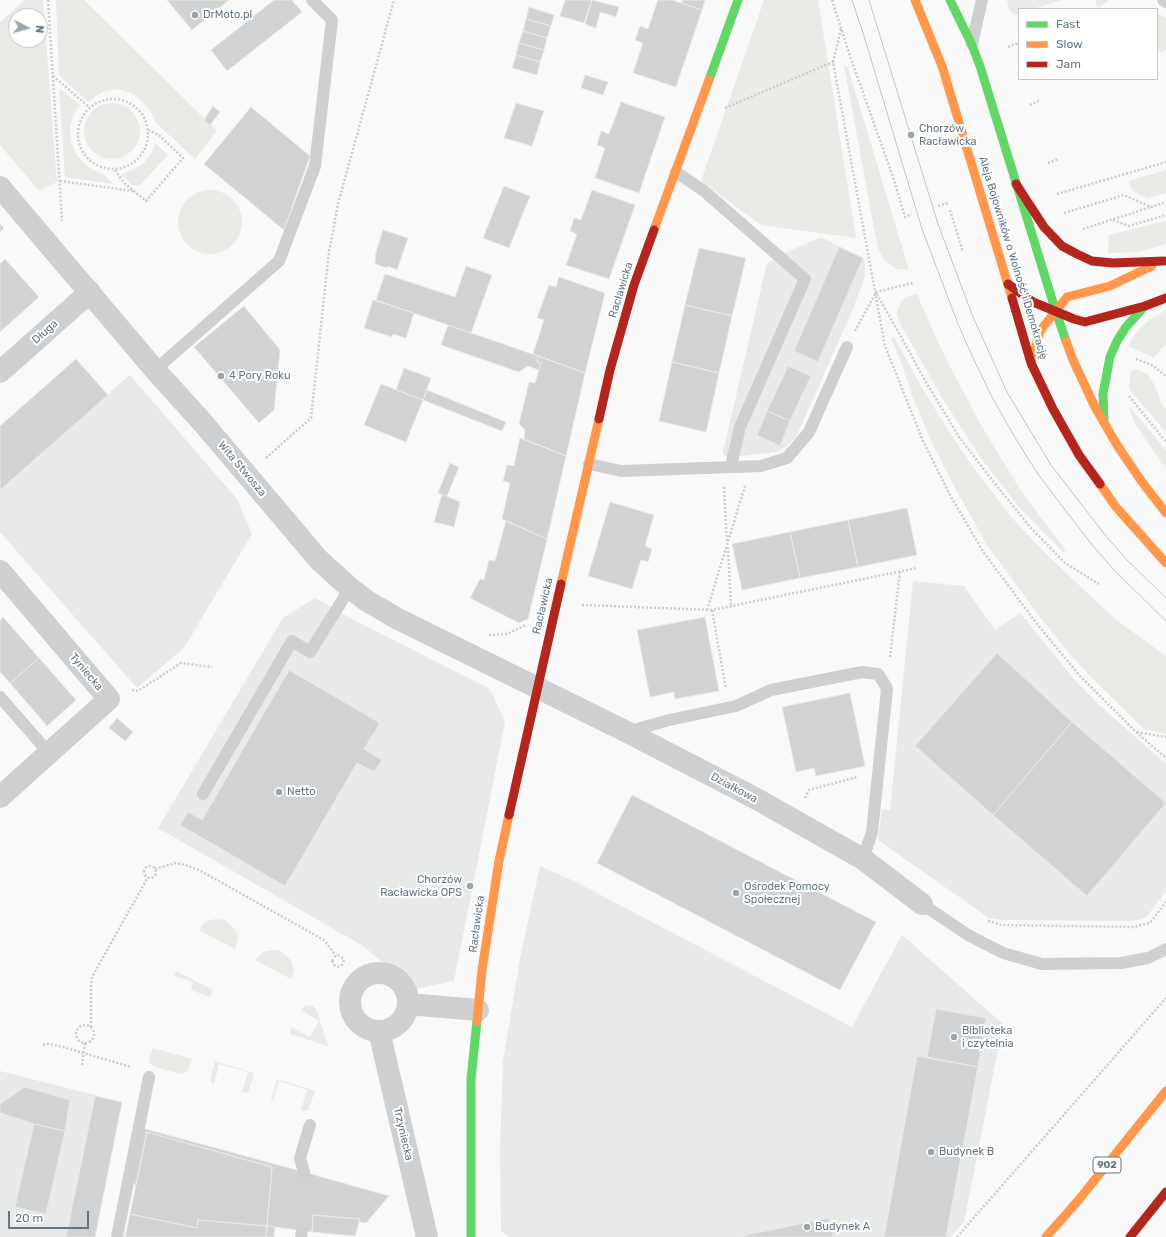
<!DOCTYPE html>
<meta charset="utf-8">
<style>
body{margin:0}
#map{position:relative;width:1166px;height:1237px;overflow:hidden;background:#f9f9f9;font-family:Rubik,sans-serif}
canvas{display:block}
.legend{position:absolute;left:1018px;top:8px;width:140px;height:72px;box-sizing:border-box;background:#fff;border:1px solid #c1c8cd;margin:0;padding:5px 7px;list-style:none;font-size:12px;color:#657683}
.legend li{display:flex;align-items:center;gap:8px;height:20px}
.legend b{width:20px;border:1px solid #c1c8cd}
.north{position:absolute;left:8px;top:8px;width:40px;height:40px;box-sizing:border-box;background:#fff;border:1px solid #c1c8cd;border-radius:50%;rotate:96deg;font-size:11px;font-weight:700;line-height:16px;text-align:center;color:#657683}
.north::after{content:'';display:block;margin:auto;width:14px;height:18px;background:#99a4ac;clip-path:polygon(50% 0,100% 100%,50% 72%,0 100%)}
.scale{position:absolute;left:8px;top:1211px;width:81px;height:18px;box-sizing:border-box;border:2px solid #657683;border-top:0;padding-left:5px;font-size:12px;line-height:14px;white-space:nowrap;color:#657683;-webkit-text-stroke:3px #fff;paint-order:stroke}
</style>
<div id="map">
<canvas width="1166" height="1237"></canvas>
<ul class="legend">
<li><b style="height:5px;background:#63d668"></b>Fast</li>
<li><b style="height:5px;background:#ff974d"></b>Slow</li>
<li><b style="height:5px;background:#b3261e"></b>Jam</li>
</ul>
<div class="north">N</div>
<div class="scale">20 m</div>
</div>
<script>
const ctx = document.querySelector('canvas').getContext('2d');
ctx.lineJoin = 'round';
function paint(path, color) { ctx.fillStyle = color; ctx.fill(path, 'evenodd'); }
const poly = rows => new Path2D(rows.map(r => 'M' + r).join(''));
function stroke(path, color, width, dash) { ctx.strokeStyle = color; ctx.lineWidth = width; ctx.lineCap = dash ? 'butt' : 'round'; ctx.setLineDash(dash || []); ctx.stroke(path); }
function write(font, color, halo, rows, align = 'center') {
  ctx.font = font + ' Rubik,sans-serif'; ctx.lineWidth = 4; ctx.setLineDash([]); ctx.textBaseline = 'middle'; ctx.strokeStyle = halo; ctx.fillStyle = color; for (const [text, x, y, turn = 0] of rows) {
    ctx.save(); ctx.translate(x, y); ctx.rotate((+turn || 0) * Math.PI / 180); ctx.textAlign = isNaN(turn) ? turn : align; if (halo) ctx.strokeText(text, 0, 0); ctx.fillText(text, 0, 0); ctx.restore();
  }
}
const built = poly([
 [821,237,863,258,865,261,865,276,853,309,796,437,787,446,776,452,743,456,724,456,723,452,767,263,787,252],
 [76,359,107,395,130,375,237,499,252,534,184,648,137,688,0,532,0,426],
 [913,581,964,586,995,630,1020,613,1074,679,1098,704,1166,764,1166,891,1148,915,1143,919,1130,921,1001,920,989,918,878,840,882,809,890,810],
 [315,598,354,620,490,689,505,722,454,981,416,989,363,946,158,828,283,618],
 [540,866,574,881,852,1027,902,935,1003,1024,964,1222,951,1237,509,1237,501,1231,500,1148,503,1061,520,959],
 [0,1071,122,1102,95,1237,0,1237]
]);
const green = poly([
 [25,0,43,0,57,182,39,191,0,145,0,22],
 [16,16,40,16,40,40,16,40],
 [56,0,84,0,217,131,195,159,156,123,150,110,140,99,131,93,117,89,102,92,88,102,59,75],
 [764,0,818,0,856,238,761,225,701,181],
 [1007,0,1062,0,1033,9,1019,9,1019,13,1014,15,1009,9],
 [1095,0,1109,0,1098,8],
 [1157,14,1161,15,1166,18,1166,50,1160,53,1157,41],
 [844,65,848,68,909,270,897,269,885,261,878,249],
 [59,88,80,105,73,116,70,128,71,142,77,156,91,169,104,175,113,184,65,177],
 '84 131a28 28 0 1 1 56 0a28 28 0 1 1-56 0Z',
 [155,143,168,155,140,185,132,185,121,174,134,169,143,164,151,154],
 [1166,170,1166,193,1147,198,1133,191,1128,181],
 '178 222a32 32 0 1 1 64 0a32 32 0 1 1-64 0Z',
 [1166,221,1166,244,1139,252,1108,253,1109,235],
 [917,294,928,320,947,361,981,425,1023,494,1066,551,1063,552,1018,506,981,458,944,401,899,322,897,313,901,302,906,297],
 [1166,310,1166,345,1160,350,1154,358,1128,346,1135,334,1147,322],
 [894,337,921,386,943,422,972,466,1012,518,1047,555,1115,619,1166,656,1166,734,1144,729,1093,679,1068,652,1040,617,987,545,958,493,934,447,913,398,902,364,891,338],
 [1135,369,1147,374,1154,384,1163,406,1166,409,1166,432,1129,389,1131,371],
 [1129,406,1166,450,1166,469,1134,422],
 [217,919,225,920,231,925,236,931,238,937,235,949,199,930,204,923,210,920],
 [274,950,280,951,291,960,294,970,291,979,255,960,263,952],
 [176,971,213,990,210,997,191,990,193,982,174,976],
 [309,1005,313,1006,317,1011,328,1046,290,1034,291,1027,310,1037,319,1021,301,1010,304,1006],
 [153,1048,192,1059,188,1070,185,1073,181,1074,155,1067,150,1063,149,1059],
 [215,1061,254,1073,249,1091,246,1093,242,1092,248,1072,219,1064,214,1084,211,1082,210,1080],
 [277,1079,315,1091,308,1110,306,1111,301,1110,307,1090,279,1081,273,1101,271,1099,273,1093]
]);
const building = poly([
 [167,0,229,0,192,30,167,0],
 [274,0,292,0,302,12,227,71,211,50,274,0],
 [565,0,592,0,584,23,560,16,565,0],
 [592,0,619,7,616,17,600,12,596,28,585,24,592,0],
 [658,0,672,0,702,10,676,87,633,73,643,43,635,40,640,26,648,29,658,0],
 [682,0,705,0,702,10,682,3,682,0],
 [529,7,554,15,551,26,526,19,529,7],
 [526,19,551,26,547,38,523,31,526,19],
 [523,31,547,38,544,50,519,43,523,31],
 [519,43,544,50,540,62,516,55,519,43],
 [516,55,540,62,537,75,512,68,516,55],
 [585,75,608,82,603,95,581,88,585,75],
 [621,102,665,117,639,193,595,178,605,148,597,145,601,131,609,134,621,102],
 [516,103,544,111,532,146,504,138,516,103],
 [213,106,220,112,210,125,204,120,213,106],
 [251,107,310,156,284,230,204,164,251,107],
 [504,186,530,196,509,248,483,238,504,186],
 [592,190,635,205,609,279,566,265,577,234,570,231,574,218,581,220,592,190],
 [0,224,4,228,0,232,0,224],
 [383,230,408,238,397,270,388,266,387,268,375,264,376,252,383,230],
 [839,247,863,258,818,362,794,351,839,247],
 [699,248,746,258,732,316,685,305,699,248],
 [5,259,39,297,0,332,0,264,5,259],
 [466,266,492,275,471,333,376,300,385,274,455,297,466,266],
 [559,277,605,293,585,373,533,354,544,320,537,318,549,285,556,287,559,277],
 [373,300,414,313,406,338,393,334,392,337,364,328,373,300],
 [685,305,732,316,719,373,672,362,685,305],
 [244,306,280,350,274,410,259,423,194,347,244,306],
 [448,325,538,356,537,362,541,363,539,370,528,366,519,372,441,345,448,325],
 [538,356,585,373,566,456,524,439,525,430,519,424,529,382,535,383,539,370,541,363,537,362,538,356],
 [76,359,108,395,0,490,0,426,76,359],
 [672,362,719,373,706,432,659,421,672,362],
 [788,366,811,376,790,421,767,411,788,366],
 [404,368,431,378,423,400,396,390,404,368],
 [381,384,423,400,406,442,364,425,381,384],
 [427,390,506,422,502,431,423,400,427,390],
 [767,411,790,421,780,446,757,435,767,411],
 [520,438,566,456,547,539,502,519,510,483,503,481,507,465,514,466,520,438],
 [450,463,459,467,447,496,438,493,450,463],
 [442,494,460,502,454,527,434,522,442,494],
 [610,502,654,515,645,546,652,549,648,562,641,560,632,589,588,576,610,502],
 [907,508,917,555,858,567,848,520,907,508],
 [848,520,858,567,800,578,790,532,848,520],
 [506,521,547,539,528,619,519,623,470,598,480,579,484,580,489,560,495,561,506,521],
 [790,532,800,578,742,590,732,544,790,532],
 [3,617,39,658,10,683,0,672,0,620,3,617],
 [705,617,719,691,675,699,674,692,650,697,637,630,705,617],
 [997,653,1072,722,993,815,915,746,997,653],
 [39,658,76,700,47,726,10,683,39,658],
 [289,670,380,723,364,749,382,760,374,772,357,763,285,886,180,825,188,812,202,820,289,670],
 [850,693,865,766,816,776,814,768,796,772,782,707,850,693],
 [117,718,133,732,125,741,109,728,117,718],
 [1072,722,1166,803,1087,896,993,815,1072,722],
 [632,795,876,922,840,990,597,863,632,795],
 [936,1009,986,1018,978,1067,927,1057,936,1009],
 [917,1056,978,1067,946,1237,884,1237,917,1056],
 [25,1087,70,1100,65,1131,34,1124,0,1113,0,1104,25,1087],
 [95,1096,122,1102,95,1237,66,1237,95,1096],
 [34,1124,65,1131,46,1214,15,1207,34,1124],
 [142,1128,304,1172,389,1196,366,1223,359,1222,360,1219,313,1215,312,1232,267,1226,272,1167,147,1132,136,1185,130,1180,142,1128],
 [147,1132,272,1167,267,1226,198,1220,197,1228,130,1214,147,1132],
 [130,1214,197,1228,198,1220,267,1226,266,1237,125,1237,130,1214],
 [313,1215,360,1219,355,1236,312,1232,313,1215],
 [829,1218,833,1237,737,1237,829,1218],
 [267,1226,275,1227,274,1237,266,1237,267,1226]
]);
const path = poly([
 [48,0,62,221],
 [832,0,850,56,893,177,905,217,912,214],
 [841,29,833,62,885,346,923,441,950,495,984,553,1037,624,1080,676,1136,732,1166,758],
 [1008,47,1019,43],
 [53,76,89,107],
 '78 134a35 35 0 1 1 70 0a35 35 0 1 1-70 0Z',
 [1030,105,1040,100],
 [725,108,833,62],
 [1048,163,1058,159],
 [115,170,124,183,146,201,183,158,160,136,149,130],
 [60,181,133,191],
 [1057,194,1166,162],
 [938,206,948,203],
 [950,210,963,252],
 [1064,213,1124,195,1151,207,1166,202],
 [1113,220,1129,226,1166,215],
 [1083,229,1151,207],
 [877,294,926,382,959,437,992,480,1030,527,1065,563,1099,584],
 [855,331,876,292,913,283],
 [1136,359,1152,365,1166,376],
 [1129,396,1166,442],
 [266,458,311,418,329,252,338,204,394,0],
 [724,487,727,542],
 [728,547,731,607],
 [582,605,712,610,917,568],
 [707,610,745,486],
 [712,610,726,689],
 [489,635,507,634,526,625],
 [890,657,900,571],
 [132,690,138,691,181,663,212,667],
 [1137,732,1166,737],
 [805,798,809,790,857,777],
 '144 872a6 6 0 1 1 12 0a6 6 0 1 1-12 0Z',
 [155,869,175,863,182,864,199,870,324,940,336,956],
 [988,921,1002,925,1133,927,1150,923,1166,902],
 '332.5 961a5.5 5.5 0 1 1 11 0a5.5 5.5 0 1 1-11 0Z',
 '76 1034a9 9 0 1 1 18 0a9 9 0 1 1-18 0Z',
 [91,1027,91,985,92,977,148,877],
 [43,1045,49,1044,63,1047,131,1067],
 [82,1065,85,1043],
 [957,1237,1166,998]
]);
const lane = poly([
 [1163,0,1166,2],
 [972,44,982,0],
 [676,172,704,191,805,279,740,427,731,466],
 [155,370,279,261,315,166,332,20,312,0],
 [589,464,621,471,761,466,787,458,809,432,847,347],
 [0,697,49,753],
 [627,732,669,720,736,706,771,690,862,672,878,674,887,688,886,699,872,832,863,859],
 [203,794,292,641,310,652,350,588],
 [922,904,968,935,1003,953,1042,964,1121,963,1148,958,1166,949],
 [304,1172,300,1158,310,1125],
 [117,1237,149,1077],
 [301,1237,302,1231]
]);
const street = poly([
 [0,187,155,370,203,423,319,560,350,588,367,601,398,619,627,732,753,797,863,859,922,904],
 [0,372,90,292],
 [0,571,109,699,0,797],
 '350 1002a29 29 0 1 1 58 0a29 29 0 1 1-58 0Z',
 [408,1004,478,1010],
 [379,1031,427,1237]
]);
const fast = poly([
 [950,0,972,45,980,66,1056,312,1066,341],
 [709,80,738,0],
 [1104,422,1103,394,1110,357,1117,341,1126,327,1145,306],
 [471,1237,471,1079,477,1021]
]);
const slow = poly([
 [915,0,942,66,1012,298],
 [654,230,709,80],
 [1066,341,1073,360,1095,407,1117,445,1142,482,1166,513],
 [1031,363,1040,331,1067,297,1110,286,1152,266],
 [1100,484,1116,507,1166,563],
 [561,584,599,419],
 [477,1021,482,970,499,861,509,815],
 [1046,1237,1077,1202,1166,1091]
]);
const jam = poly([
 [1016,184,1044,227,1062,246,1077,254,1092,261,1113,263,1164,261],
 [1008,284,1033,302,1074,319,1085,322,1145,306,1166,298],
 [1012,298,1031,363,1053,409,1079,455,1100,484],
 [599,419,610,370,634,285,654,230],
 [509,815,561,584],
 [1130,1237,1166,1192]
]);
const tram = poly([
 [852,0,864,36,922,229,958,324,974,360,993,399,1017,441,1038,474,1062,506,1093,546,1115,571,1166,621],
 [869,0,938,224,973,317,1007,392,1051,465,1075,496,1105,535,1127,560,1166,598]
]);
const markers = [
 [195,15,4,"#99a4ac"],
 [911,135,4,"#99a4ac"],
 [221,376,4,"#99a4ac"],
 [279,792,4,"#99a4ac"],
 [470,886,4,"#99a4ac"],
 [736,893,4,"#99a4ac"],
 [954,1037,4,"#99a4ac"],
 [931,1152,4,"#99a4ac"],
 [807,1227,4,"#99a4ac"]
];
const shields = [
 [1107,1165,28]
];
const shieldNames = [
 ["902",1107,1165]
];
const poiNames = [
 ["DrMoto.pl",203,15],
 ["Chorzów",919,129],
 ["Racławicka",919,142],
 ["4 Pory Roku",229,376],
 ["Netto",287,792],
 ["Chorzów",462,880,"right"],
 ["Racławicka OPS",462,893,"right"],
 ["Ośrodek Pomocy",744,887],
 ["Społecznej",744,900],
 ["Biblioteka",962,1031],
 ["i czytelnia",962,1044],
 ["Budynek B",939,1152],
 ["Budynek A",815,1227]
];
const streetNames = [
 ["Aleja Bojowników o Wolność i Demokrację",1013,258,73],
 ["Racławicka",621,290,-73],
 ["Długa",45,332,-42],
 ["Wita Stwosza",242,469,50],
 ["Racławicka",543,606,-77],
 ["Tyniecka",86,672,50],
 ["Działkowa",734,788,28],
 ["Racławicka",477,924,-82],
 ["Trzyniecka",403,1134,77]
];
paint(built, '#e8e9e9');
paint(green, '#e8ebe6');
paint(building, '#d0d2d3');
stroke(building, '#e8e8e8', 1);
stroke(path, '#cbcccd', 2.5, [2, 2]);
stroke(lane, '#cecfd0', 12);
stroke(street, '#cecfd0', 22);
stroke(fast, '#63d668', 9);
stroke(slow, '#ff974d', 9);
stroke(jam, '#b3261e', 9);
stroke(tram, '#c3c5c6', 1);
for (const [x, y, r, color] of markers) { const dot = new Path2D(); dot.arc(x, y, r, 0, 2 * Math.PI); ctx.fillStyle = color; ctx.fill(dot); stroke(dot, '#fff', 1.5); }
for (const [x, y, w] of shields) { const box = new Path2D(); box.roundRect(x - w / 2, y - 8, w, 16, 3); ctx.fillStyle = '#fff'; ctx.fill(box); stroke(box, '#657683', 1); }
write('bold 10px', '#657683', null, shieldNames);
write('11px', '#657683', '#fff', poiNames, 'left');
write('11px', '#657683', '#fff', streetNames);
</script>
